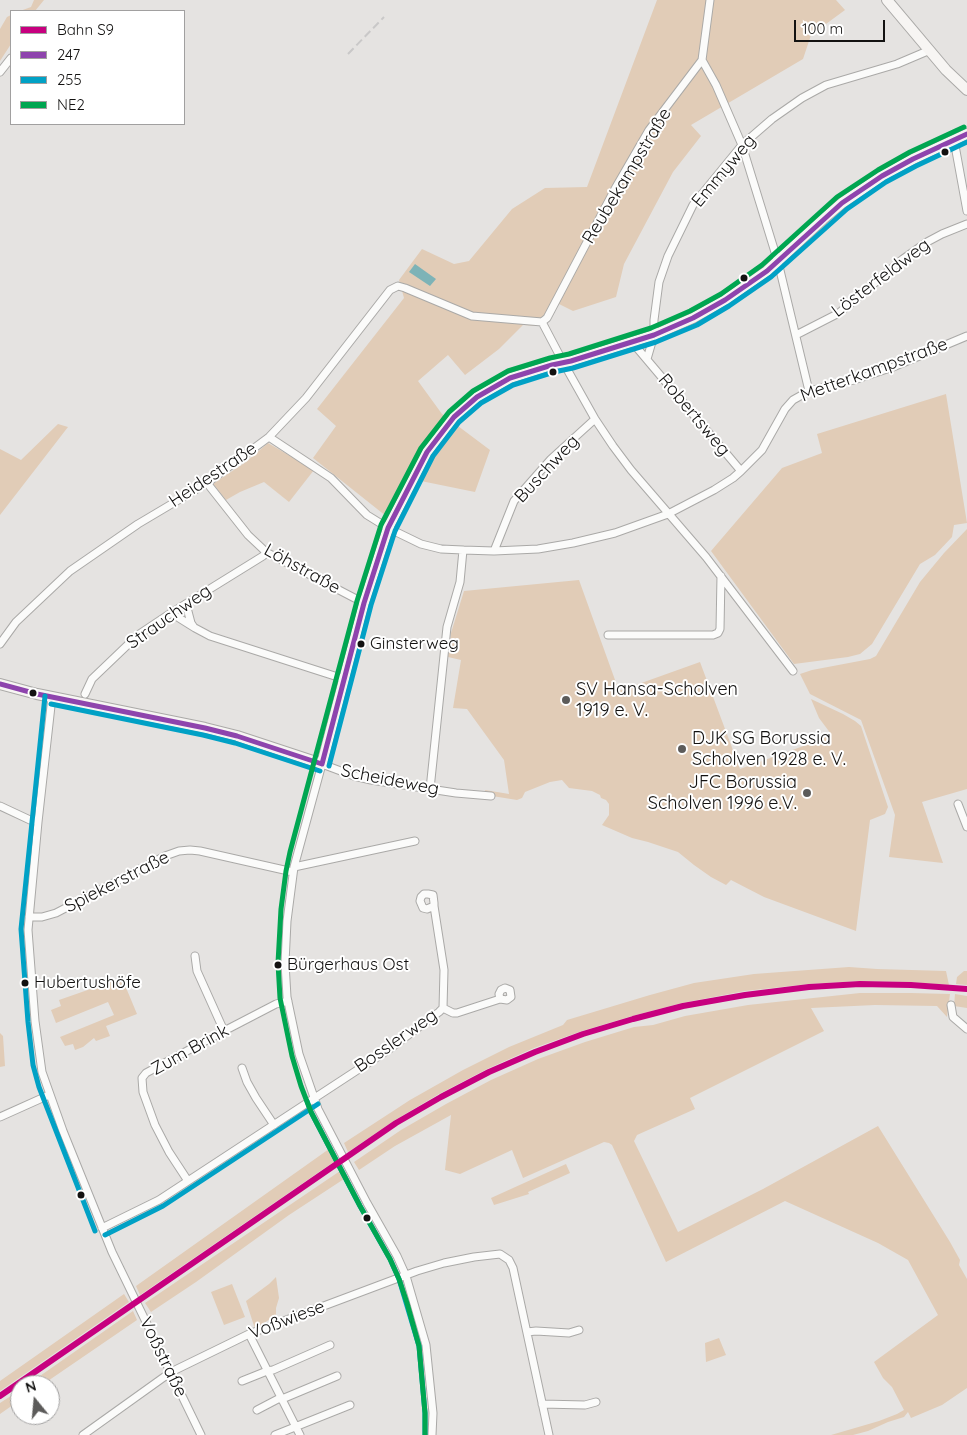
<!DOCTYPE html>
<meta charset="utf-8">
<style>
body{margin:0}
#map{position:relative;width:967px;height:1435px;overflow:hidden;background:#e5e3e1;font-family:Quicksand,sans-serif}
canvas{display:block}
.legend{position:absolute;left:10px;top:10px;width:175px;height:115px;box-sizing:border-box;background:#fff;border:1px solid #a1a0a0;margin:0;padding:6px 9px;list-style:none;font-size:15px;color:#131211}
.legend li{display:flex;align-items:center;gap:10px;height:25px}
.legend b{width:25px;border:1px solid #a1a0a0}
.north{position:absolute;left:10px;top:1375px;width:50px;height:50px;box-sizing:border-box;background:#fff;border:1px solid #a1a0a0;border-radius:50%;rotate:343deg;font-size:14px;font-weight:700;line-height:20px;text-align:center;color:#131211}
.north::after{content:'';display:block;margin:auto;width:18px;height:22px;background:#5c5b5a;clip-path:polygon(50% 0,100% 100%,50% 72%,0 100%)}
.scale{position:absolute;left:794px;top:20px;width:91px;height:22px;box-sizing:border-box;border:2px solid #131211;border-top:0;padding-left:6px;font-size:15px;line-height:18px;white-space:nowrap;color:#131211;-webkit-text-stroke:4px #fff;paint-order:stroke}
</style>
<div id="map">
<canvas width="967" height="1435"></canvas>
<ul class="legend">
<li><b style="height:6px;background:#c7007f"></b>Bahn S9</li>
<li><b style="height:6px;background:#8e44ad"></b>247</li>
<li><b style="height:6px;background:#01a1c5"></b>255</li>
<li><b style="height:6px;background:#00a651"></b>NE2</li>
</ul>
<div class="north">N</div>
<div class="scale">100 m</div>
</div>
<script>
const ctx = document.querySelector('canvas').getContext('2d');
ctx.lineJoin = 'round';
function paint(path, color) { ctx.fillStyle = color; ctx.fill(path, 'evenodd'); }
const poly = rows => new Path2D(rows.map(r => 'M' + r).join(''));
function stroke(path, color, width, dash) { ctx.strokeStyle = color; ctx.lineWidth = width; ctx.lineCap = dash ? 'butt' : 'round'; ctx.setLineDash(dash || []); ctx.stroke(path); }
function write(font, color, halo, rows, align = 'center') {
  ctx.font = font + ' Quicksand,sans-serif'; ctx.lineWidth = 4; ctx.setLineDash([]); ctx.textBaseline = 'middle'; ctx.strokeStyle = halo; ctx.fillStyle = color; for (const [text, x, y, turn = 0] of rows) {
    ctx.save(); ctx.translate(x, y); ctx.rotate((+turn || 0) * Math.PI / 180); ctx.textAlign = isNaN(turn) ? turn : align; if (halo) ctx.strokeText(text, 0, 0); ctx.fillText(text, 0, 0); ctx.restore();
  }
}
const green = poly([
 [34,0,44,0,35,11,20,11,31,7],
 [657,0,836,0,845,10,811,35,803,59,691,125,701,136,673,172,624,264,616,297,573,311,557,303,549,319,538,326,523,325,499,349,465,375,448,355,418,381,442,414,490,450,475,492,416,480,405,502,396,524,313,458,336,426,317,409,404,298,399,280,422,249,454,264,469,261,512,209,545,188,587,187],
 [11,15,11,44,0,61,0,29,7,17],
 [946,394,967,523,954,525,952,537,935,555,920,564,872,644,860,654,848,657,794,664,711,551,782,468,822,453,817,434],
 [58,424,68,427,0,515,0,449,21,460],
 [268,443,314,470,289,502,264,482,240,492,226,500,214,485,214,483,246,462],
 [967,529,967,789,922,802,943,863,889,857,895,815,861,720,810,694,800,674,812,670,870,659,876,656,920,582,944,553],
 [579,580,619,691,700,662,740,769,820,740,831,734,819,718,811,699,843,714,855,721,861,726,888,807,885,814,870,820,856,931,764,897,731,880,726,885,711,877,694,865,678,852,648,842,632,838,602,825,609,815,609,804,606,800,601,798,600,795,592,791,569,788,562,780,550,782,525,792,522,798,517,800,486,795,485,790,509,794,504,760,467,709,453,708,461,660,448,657,451,633,464,591],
 [849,967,877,969,946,971,949,985,910,982,859,981,809,984,745,991,682,1003,632,1016,582,1031,534,1048,487,1069,439,1094,395,1120,348,1152,344,1143,410,1100,463,1070,509,1047,563,1025,567,1020,650,995,694,983,754,974],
 [964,971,967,971,967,985,956,984,957,977],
 [122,978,137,1014,106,1026,110,1036,96,1041,94,1038,83,1047,75,1050,73,1044,65,1046,60,1037,114,1015,108,1002,56,1023,51,1010,61,1006,59,1000],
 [860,993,911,993,950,994,947,1017,937,1006,875,1005,811,1008,824,1031,690,1098,695,1109,637,1135,634,1141,678,1232,763,1189,878,1126,950,1242,960,1260,959,1265,967,1279,967,1388,942,1405,911,1418,908,1412,904,1417,888,1422,868,1431,853,1435,831,1435,879,1421,897,1414,904,1410,892,1387,883,1378,874,1362,938,1315,908,1260,878,1243,785,1201,666,1262,612,1145,609,1143,604,1142,523,1178,512,1150,460,1174,445,1170,451,1115,395,1146,359,1170,354,1162,401,1130,446,1104,491,1080,538,1059,585,1042,634,1027,653,1025,685,1016,748,1005],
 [955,994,967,996,967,1008,954,1006],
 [0,1033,3,1036,5,1066,0,1067],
 [329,1149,335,1161,140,1295,136,1286],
 [566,1164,570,1173,528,1192,529,1194,494,1205,491,1198],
 [340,1171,344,1179,289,1215,196,1282,151,1312,145,1303],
 [276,1277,279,1298,276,1308,276,1315,255,1329,246,1301,269,1284],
 [232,1284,245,1317,224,1325,211,1292],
 [124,1294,129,1302,0,1391,0,1381],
 [133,1311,137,1320,42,1385,27,1385],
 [719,1338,726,1355,706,1362,705,1343],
 [20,1390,20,1400,0,1414,0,1403]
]);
const water = poly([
 [415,264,436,279,430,286,409,272]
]);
const street = poly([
 [702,60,716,85,742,145,778,262,809,391],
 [0,72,11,58],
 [954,140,967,211],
 [542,322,563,362,595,419,613,446,631,470,706,557,793,671],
 [542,322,547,318,616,187,649,130,702,60,710,0],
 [796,335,839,313,903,259,927,242,942,234,967,224],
 [632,342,741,471],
 [647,359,654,335,654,320,659,282,668,256,693,205,742,145,772,119,802,98,826,85,897,64,930,50],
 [269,437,331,478,367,515,388,528,421,544,441,549,463,550,494,551,538,549,573,543,615,533,668,514,714,490,733,478,741,471,762,450,785,409,793,400,809,391,854,380,893,367,967,336],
 [207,483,248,535,266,552,364,603],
 [494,551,514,501,551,459,595,419],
 [186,604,191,623,193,626],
 [171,613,195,628,210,636,344,679],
 [608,635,713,635,718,633,720,629,721,576],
 [0,644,16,622,70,571,138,524,207,483,269,437,306,398,390,290,398,286,405,288,472,316,542,322],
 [85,694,92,679,138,635,171,613,263,556,266,552],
 [52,697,38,822,28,930,35,1021,42,1072,63,1131,112,1252,201,1435],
 [430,789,447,627,460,582,463,550],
 [958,804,967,827],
 [0,806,30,820,38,822],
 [294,867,415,841],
 [29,917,42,917,56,913,165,856,179,851,190,850,200,851,293,872],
 [195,956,197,971,224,1031],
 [951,1005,953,1017,967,1029],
 [443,1008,453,1013,457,1013,500,999,507,1000,511,997,510,990,505,988,501,990,499,994,500,999],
 [242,1068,247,1082,256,1098,274,1125],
 [0,1117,49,1095],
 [188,1181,169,1152,155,1125,143,1092,142,1078,146,1073,224,1031,276,1004,288,1001],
 [102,1228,159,1200,391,1048,439,1012,443,1008,444,970,434,906,434,903,433,895,428,894,424,894,421,897,420,901,423,908,427,909,434,906],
 [527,1332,536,1331,569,1333,579,1330],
 [249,1334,300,1435],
 [242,1381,267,1371,273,1370,330,1345],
 [542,1404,585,1405,596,1402],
 [257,1410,278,1399,282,1399,337,1376],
 [83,1435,171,1372,249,1334,417,1271,444,1263,474,1257,500,1254,509,1260,513,1268,549,1435],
 [275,1435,350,1405],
 [432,1435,433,1413,426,1345,406,1276,397,1256,367,1203,318,1109,299,1054,287,997,285,963,287,921,294,867,322,764,354,776,371,780,456,793,491,796]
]);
const secondary = poly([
 [887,0,946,70,967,90],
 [0,684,37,694,205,728,237,736,322,764,364,603,388,528,427,452,454,417,477,397,510,378,552,365,571,361,654,335,693,318,725,300,767,271,823,219,842,203,882,176,913,159,967,134]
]);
const rail = poly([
 [348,54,384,17]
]);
const bus1 = poly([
 [0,684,37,694,205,728,237,736,322,764],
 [322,764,364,603,388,528,427,452,454,417,477,397,510,378,552,365,571,361,654,335,693,318,725,300,767,271,842,203,882,176,913,159,967,134]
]);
const bus2 = poly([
 [45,696,21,929,28,1022,33,1065,39,1087,95,1231],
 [51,704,203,735,235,743,320,771],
 [329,766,371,605,395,531,433,456,459,422,481,403,513,385,554,372,573,368,656,342,697,325,729,306,771,277,847,209,886,182,916,166,967,142],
 [307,1101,311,1112,360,1206,390,1259,399,1279,419,1346,425,1413,425,1435],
 [105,1235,163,1206,318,1104]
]);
const bus3 = poly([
 [425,1435,425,1413,419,1346,407,1303,399,1279,390,1259,360,1206,311,1112,301,1086,292,1056,280,998,278,963,281,909,286,871,290,852,357,601,381,525,421,448,449,412,473,391,508,371,550,358,569,354,651,328,690,311,721,294,762,265,837,197,878,170,910,152,964,127]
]);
const rail1 = poly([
 [0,1396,396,1123,441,1097,489,1072,535,1052,583,1034,633,1019,683,1006,745,995,809,987,860,984,911,985,967,989]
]);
const markers = [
 [945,152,4.5,"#131211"],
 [744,278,4.5,"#131211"],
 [553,372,4.5,"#131211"],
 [361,644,4.5,"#131211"],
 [33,693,4.5,"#131211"],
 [566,700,5,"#5c5b5a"],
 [682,749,5,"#5c5b5a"],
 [807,793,5,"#5c5b5a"],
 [278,965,4.5,"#131211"],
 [25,983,4.5,"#131211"],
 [81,1195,4.5,"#131211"],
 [367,1218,4.5,"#131211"]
];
const busNames = [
 ["Ginsterweg",370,644],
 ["Bürgerhaus Ost",287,965],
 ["Hubertushöfe",34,983]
];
const streetNames = [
 ["Emmyweg",724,171,-50],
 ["Reubekampstraße",627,176,-59],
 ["Lösterfeldweg",881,278,-37],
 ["Metterkampstraße",874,370,-20],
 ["Robertsweg",694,415,50],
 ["Buschweg",547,469,-47],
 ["Heidestraße",213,475,-34],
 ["Löhstraße",302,569,29],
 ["Strauchweg",169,617,-35],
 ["Scheideweg",390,780,11],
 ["Spiekerstraße",117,882,-27],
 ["Bosslerweg",396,1041,-35],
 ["Zum Brink",190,1050,-29],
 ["Voßwiese",287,1320,-21],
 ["Voßstraße",163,1357,64]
];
const poiNames = [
 ["SV Hansa-Scholven",576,690],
 ["1919 e. V.",576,711],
 ["DJK SG Borussia",692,739],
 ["Scholven 1928 e. V.",692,760],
 ["JFC Borussia",797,783,"right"],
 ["Scholven 1996 e.V.",797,804,"right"]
];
paint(green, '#e1ccb7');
paint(water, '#7db3b7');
stroke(street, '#aaa9a7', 9);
stroke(secondary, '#aaa9a7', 12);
stroke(street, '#fbfbfa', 7);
stroke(secondary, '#f7f5f3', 10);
stroke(rail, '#c9c8c8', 2, [8, 4]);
stroke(bus1, '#8e44ad', 5);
stroke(bus2, '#01a1c5', 5);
stroke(bus3, '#00a651', 5);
stroke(rail1, '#c7007f', 6);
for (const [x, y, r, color] of markers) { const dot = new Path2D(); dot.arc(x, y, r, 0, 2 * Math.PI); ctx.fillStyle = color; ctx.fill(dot); stroke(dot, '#fff', 2); }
write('17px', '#131211', '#fff', busNames, 'left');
write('18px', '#131211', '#fff', streetNames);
write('18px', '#131211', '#fff', poiNames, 'left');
</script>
